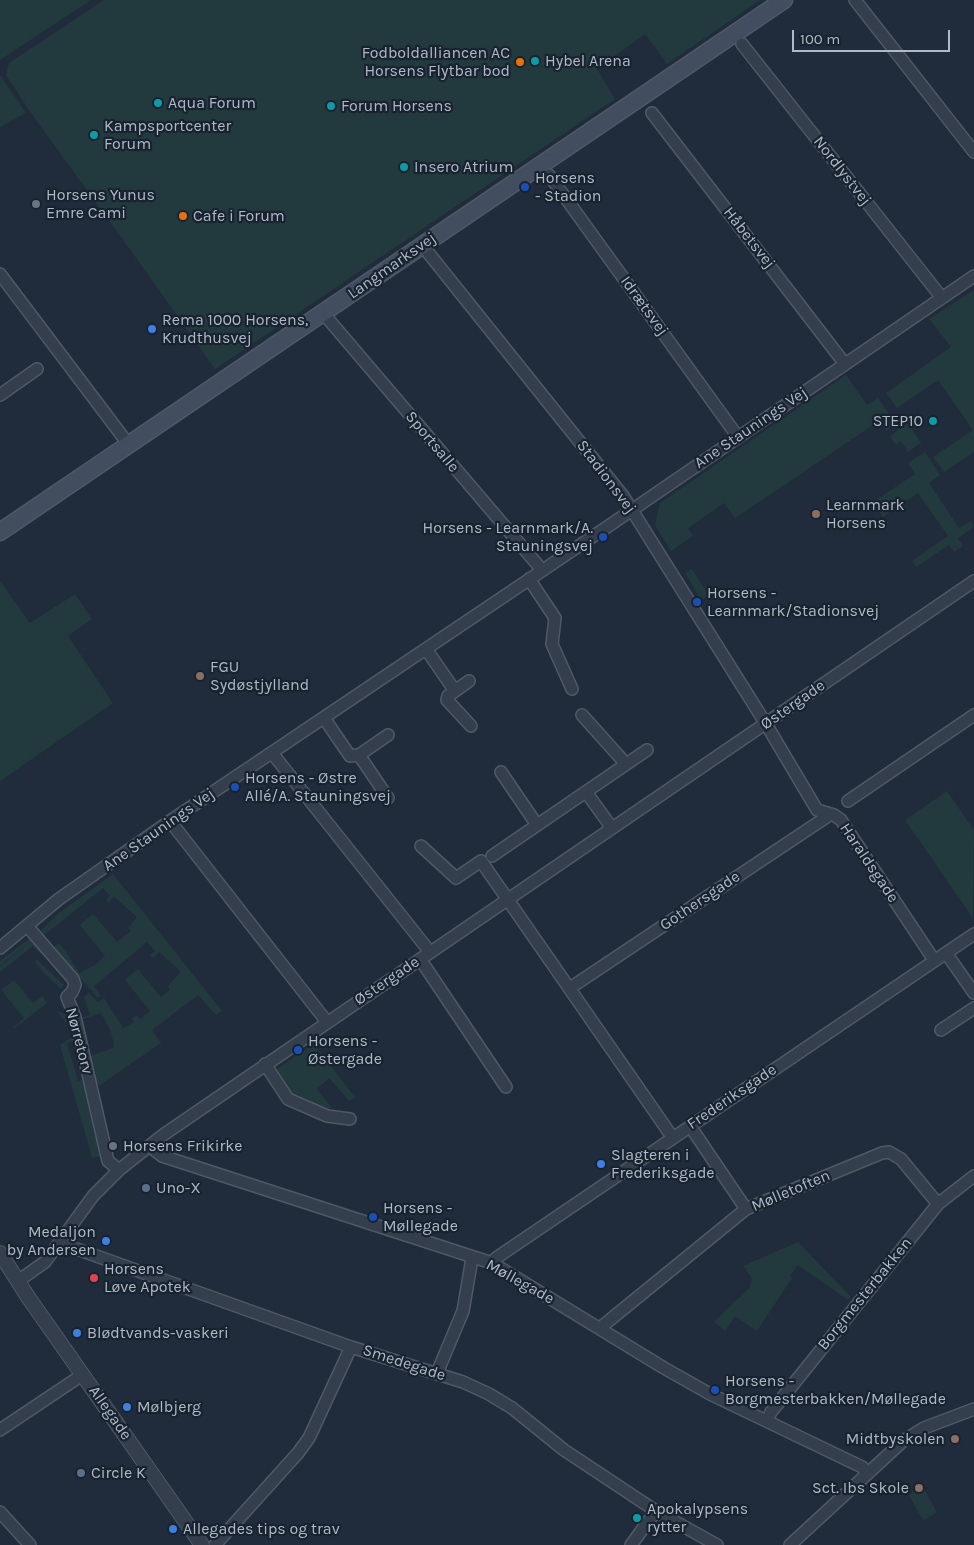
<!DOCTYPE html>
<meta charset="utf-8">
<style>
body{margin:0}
#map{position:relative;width:974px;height:1545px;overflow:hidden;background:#202c3c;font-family:Karla,sans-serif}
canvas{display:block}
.scale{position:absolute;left:792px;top:30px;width:158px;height:22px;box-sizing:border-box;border:2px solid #afb9c8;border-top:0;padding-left:6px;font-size:15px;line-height:18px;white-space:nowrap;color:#afb9c8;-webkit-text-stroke:4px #192330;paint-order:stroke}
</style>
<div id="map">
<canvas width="974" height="1545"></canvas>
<div class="scale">100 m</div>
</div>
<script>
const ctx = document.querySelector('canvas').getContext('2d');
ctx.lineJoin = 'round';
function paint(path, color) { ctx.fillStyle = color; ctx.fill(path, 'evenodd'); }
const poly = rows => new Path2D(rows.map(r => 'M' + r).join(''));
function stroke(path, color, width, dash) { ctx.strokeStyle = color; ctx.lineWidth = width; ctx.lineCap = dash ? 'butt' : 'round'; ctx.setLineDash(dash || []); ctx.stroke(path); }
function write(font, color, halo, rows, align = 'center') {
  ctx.font = font + ' Karla,sans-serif'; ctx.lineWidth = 4.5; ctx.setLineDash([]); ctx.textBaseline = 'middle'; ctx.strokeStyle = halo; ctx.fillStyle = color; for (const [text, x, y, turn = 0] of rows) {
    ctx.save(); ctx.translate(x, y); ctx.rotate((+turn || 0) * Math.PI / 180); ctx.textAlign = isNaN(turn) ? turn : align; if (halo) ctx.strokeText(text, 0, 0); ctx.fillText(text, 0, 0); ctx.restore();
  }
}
const green = poly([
 [0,0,91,0,0,60],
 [104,0,760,0,667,64,645,34,597,69,615,99,215,369,139,262,31,113,6,75,9,63],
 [0,75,26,113,0,127],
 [974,290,974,452,944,472,933,457,973,430,938,380,897,408,886,393,951,347,929,319],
 [846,375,867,405,878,398,896,424,886,431,879,421,735,518,724,503,688,528,693,536,671,551,655,525,660,503],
 [908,423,921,443,908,452,901,441,896,445,890,436],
 [925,452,940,475,929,483,959,528,971,521,974,527,958,538,963,546,954,552,949,545,916,567,912,561,948,536,918,493,883,517,873,502,915,474,908,463],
 [692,569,709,595,701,600,685,573],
 [0,581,30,623,75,594,92,619,68,636,113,703,0,781],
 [947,791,974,830,973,918,905,820],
 [113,874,222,1011,216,1015,198,995,152,1030,161,1043,94,1089,87,1057,113,1048,114,1045,111,1032,101,1013,80,1020,80,1018,90,1015,84,997,89,993,98,1002,104,998,123,1028,134,1022,132,1019,136,1015,140,1019,150,1011,125,980,138,969,161,997,170,990,168,986,181,972,159,952,153,958,150,955,155,951,147,942,94,986,100,995,98,998,53,948,59,943,67,953,79,973,95,965,105,956,80,925,93,914,117,942,131,931,128,928,137,917,114,897,108,903,106,900,110,896,103,888,43,936,39,932,60,912],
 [30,938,43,952,41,954,33,946,0,972,0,967,28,943,0,966,0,961],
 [37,960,64,985,61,989,44,973,35,962],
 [14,980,33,1003,42,996,47,1003,15,1028,14,1027,24,1018,1,990],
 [57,1011,65,1014,71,1021,74,1030,75,1035,75,1040,67,1043,78,1081,86,1080,105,1155,92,1158,60,1045,75,1035],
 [314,1044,355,1097,349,1101,329,1078,317,1089,332,1108,326,1109,296,1097,291,1093,277,1072,277,1069],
 [798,1242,851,1297,848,1300,798,1265,790,1276,792,1278,757,1331,735,1316,725,1331,714,1322,750,1287,752,1278,743,1266],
 [921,1487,923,1487,936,1511,936,1513,925,1520,922,1519,909,1495]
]);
const minor = poly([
 [855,0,974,152],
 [742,44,942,298],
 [652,113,845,364],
 [549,175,738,437],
 [422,245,623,496,766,724,817,810,834,815,841,820,934,960],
 [0,274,129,445],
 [323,313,542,570],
 [0,395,37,369],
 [529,579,555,618,552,644,572,689],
 [426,649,455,691,448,696,447,700,471,726],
 [455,691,469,681],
 [582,715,626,764],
 [324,718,350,756,359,755,388,798],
 [272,753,430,952],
 [359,755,388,735],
 [501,772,537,825],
 [586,792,612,828],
 [848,801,974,715],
 [170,821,327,1022],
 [421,846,456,878,481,861,673,1138],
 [492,856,647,750],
 [27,926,73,979,75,985,72,992,67,997,75,1017,108,1161,119,1170],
 [0,948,59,899,170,821,610,525,974,276],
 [946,953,974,993],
 [420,959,506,1087],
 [570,988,831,814],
 [941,1030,974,1008],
 [265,1064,288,1099,327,1116,350,1119],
 [690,1126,746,1209],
 [149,1146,162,1156,492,1263,664,1368,710,1394,862,1467,868,1473],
 [60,1243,351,1347,463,1382,489,1394,512,1408,564,1450,656,1511,717,1545],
 [492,1263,496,1258,974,934],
 [18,1281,45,1262,93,1196,119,1170,163,1135,974,581],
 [600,1328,746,1209,882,1153,889,1152,901,1159,938,1204],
 [437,1373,463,1311,472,1258],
 [767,1421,771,1412,938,1204,974,1176],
 [0,1430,82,1375],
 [0,1512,30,1545],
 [215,1545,298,1453,309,1438,351,1347],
 [631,1545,656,1511],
 [790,1545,903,1441,924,1428,974,1409]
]);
const tertiary = poly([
 [0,1253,28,1297,202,1545]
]);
const secondary = poly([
 [0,532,784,0]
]);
const markers = [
 [535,61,5,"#0f9aa8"],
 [520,62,5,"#e8710a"],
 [158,103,5,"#0f9aa8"],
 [331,106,5,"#0f9aa8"],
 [94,135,5,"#0f9aa8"],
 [404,167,5,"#0f9aa8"],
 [525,187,5,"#1a4fb4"],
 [36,204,5,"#6b7280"],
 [183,216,5,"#e8710a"],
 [152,329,5,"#3f7fe0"],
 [933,421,5,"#0f9aa8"],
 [816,514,5,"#8d6e63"],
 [603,537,5,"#1a4fb4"],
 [697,602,5,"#1a4fb4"],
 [200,676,5,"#8d6e63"],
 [235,787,5,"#1a4fb4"],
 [298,1050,5,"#1a4fb4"],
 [113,1146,5,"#6b7280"],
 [601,1164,5,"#3f7fe0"],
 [146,1188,5,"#5c6f8a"],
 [373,1217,5,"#1a4fb4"],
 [106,1241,5,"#3f7fe0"],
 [94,1278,5,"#e0444e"],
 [77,1333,5,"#3f7fe0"],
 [715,1390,5,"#1a4fb4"],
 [127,1407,5,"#3f7fe0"],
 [955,1439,5,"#8d6e63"],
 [81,1473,5,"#5c6f8a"],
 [919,1488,5,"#8d6e63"],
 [637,1518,5,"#0f9aa8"],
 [173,1529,5,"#3f7fe0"]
];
const poiNames = [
 ["Fodboldalliancen AC",510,53,"right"],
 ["Horsens Flytbar bod",510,71,"right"],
 ["Hybel Arena",545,61],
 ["Aqua Forum",168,103],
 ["Forum Horsens",341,106],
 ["Kampsportcenter",104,126],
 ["Forum",104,144],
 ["Insero Atrium",414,167],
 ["Horsens",535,178],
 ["- Stadion",535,196],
 ["Horsens Yunus",46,195],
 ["Emre Cami",46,213],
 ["Cafe i Forum",193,216],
 ["Rema 1000 Horsens,",162,320],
 ["Krudthusvej",162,338],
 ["STEP10",923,421,"right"],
 ["Learnmark",826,505],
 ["Horsens",826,523],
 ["Horsens - Learnmark/A.",593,528,"right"],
 ["Stauningsvej",593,546,"right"],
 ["Horsens -",707,593],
 ["Learnmark/Stadionsvej",707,611],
 ["FGU",210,667],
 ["Sydøstjylland",210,685],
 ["Horsens - Østre",245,778],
 ["Allé/A. Stauningsvej",245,796],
 ["Horsens -",308,1041],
 ["Østergade",308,1059],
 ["Horsens Frikirke",123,1146],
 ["Slagteren i",611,1155],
 ["Frederiksgade",611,1173],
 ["Uno-X",156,1188],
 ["Horsens -",383,1208],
 ["Møllegade",383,1226],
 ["Medaljon",96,1232,"right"],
 ["by Andersen",96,1250,"right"],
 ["Horsens",104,1269],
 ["Løve Apotek",104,1287],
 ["Blødtvands-vaskeri",87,1333],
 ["Horsens -",725,1381],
 ["Borgmesterbakken/Møllegade",725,1399],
 ["Mølbjerg",137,1407],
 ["Midtbyskolen",945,1439,"right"],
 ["Circle K",91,1473],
 ["Sct. Ibs Skole",909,1488,"right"],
 ["Apokalypsens",647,1509],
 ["rytter",647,1527],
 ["Allegades tips og trav",183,1529]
];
const streetNames = [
 ["Nordlystvej",842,171,52],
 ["Håbetsvej",749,238,52],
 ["Langmarksvej",392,266,-35],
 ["Idrætsvej",644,306,54],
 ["Ane Staunings Vej",751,428,-34],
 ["Sportsalle",432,442,50],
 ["Stadionsvej",606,477,53],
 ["Østergade",793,705,-35],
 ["Ane Staunings Vej",159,830,-35],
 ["Haraldsgade",869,863,56],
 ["Gothersgade",700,901,-34],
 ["Østergade",387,981,-34],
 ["Nørretorv",79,1041,75],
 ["Frederiksgade",732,1097,-34],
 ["Mølletoften",791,1191,-23],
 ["Møllegade",520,1282,29],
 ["Borgmesterbakken",865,1294,-51],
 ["Smedegade",404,1363,18],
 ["Allegade",110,1413,55]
];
paint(green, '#223a3d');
stroke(minor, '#4f5966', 14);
stroke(tertiary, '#4f5966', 16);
stroke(secondary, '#4f5966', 19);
stroke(minor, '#343e4c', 11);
stroke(tertiary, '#343e4c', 14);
stroke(secondary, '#424d5f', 16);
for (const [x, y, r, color] of markers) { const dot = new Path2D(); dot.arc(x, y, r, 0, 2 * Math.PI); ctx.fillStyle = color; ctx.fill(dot); stroke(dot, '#192330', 2); }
write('16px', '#afb9c8', '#192330', poiNames, 'left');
write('16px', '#afb9c8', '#192330', streetNames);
</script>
